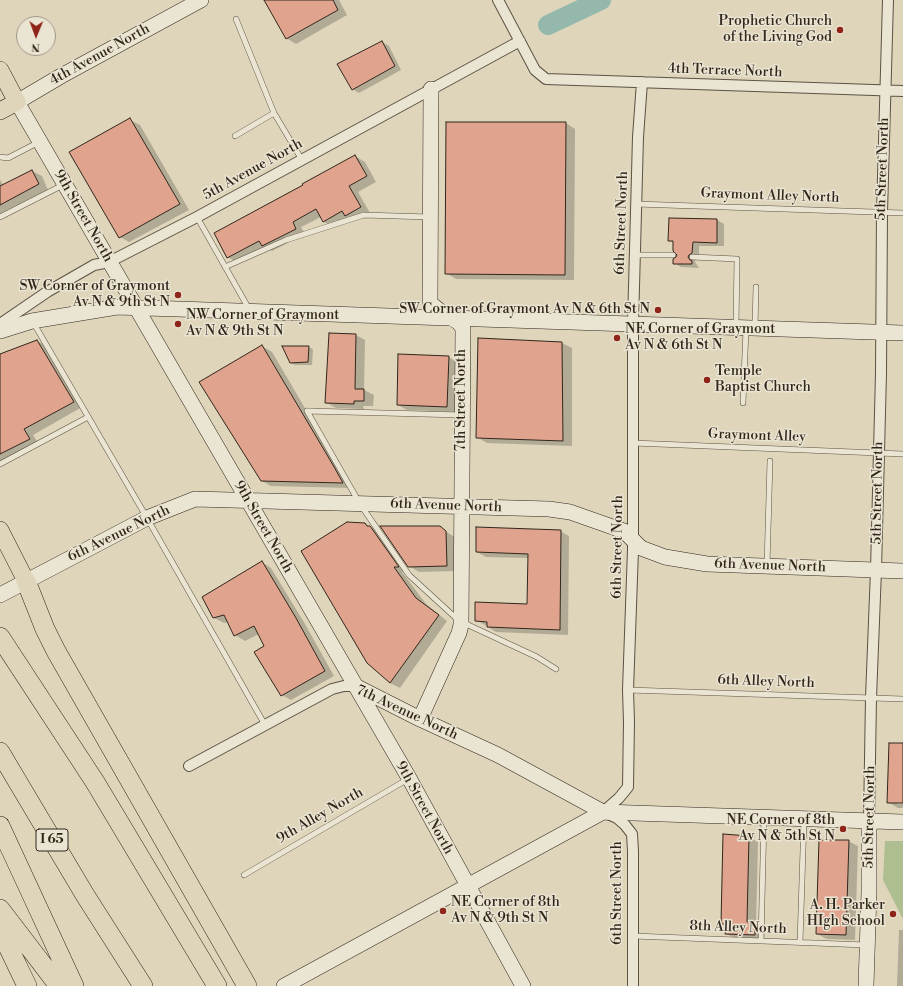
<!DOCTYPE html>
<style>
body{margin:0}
#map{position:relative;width:903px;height:986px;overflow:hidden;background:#ded5ba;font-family:"Libre Bodoni",serif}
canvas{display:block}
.north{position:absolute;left:16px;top:16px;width:40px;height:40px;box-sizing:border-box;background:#eae4d2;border:1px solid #a09889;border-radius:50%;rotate:181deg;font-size:11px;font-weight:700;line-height:16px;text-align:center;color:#31261c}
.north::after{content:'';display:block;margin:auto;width:14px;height:18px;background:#8f2418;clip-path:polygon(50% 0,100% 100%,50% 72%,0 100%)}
</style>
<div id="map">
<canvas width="903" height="986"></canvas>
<div class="north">N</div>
</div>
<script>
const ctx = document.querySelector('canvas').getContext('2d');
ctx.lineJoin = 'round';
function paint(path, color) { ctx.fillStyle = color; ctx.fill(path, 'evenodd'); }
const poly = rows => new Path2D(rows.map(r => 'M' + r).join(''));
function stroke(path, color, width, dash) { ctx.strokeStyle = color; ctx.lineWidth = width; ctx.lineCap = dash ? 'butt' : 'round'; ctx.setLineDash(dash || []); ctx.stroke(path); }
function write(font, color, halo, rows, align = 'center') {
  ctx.font = font + ' "Libre Bodoni",serif'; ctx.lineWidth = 3; ctx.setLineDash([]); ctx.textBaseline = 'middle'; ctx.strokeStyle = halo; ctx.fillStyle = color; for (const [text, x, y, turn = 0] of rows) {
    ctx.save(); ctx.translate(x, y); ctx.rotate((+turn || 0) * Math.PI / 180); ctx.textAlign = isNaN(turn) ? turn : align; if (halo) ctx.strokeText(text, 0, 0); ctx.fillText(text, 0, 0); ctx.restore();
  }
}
const green = poly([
 [885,841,903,841,903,919,883,880]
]);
const shadow = poly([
 [265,0,339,0,347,15,296,44,286,38],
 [382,42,389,46,401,70,359,93,352,89],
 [130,120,140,125,189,210,129,242,120,237],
 [566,123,575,129,574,280,456,279,446,273],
 [355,156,365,162,376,182,358,192,370,213,333,227,324,222,321,217,301,227,305,234,272,251,266,248,237,263,228,257,304,186],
 [32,171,42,176,48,190,0,216,0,180,4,186],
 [670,219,717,220,724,224,724,246,699,246,699,257,696,258,695,262,699,268,681,267,674,263,678,254,674,243,669,240],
 [356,335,365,340,364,390,374,395,373,406,363,406,364,409,336,408,327,403],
 [479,339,562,343,572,348,572,446,487,443,477,437],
 [37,341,47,346,82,407,33,435,39,444,0,464,0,355],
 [262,346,272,352,352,488,271,486,262,481],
 [308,347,313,349,312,365,295,365,291,363],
 [449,357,458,363,456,412,407,410,398,405],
 [365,524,380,532,407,572,402,572,426,604,447,621,400,688,390,683,367,662],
 [439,527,456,538,456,571,419,572,409,566],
 [560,531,569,536,568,635,496,632,488,627,488,626,485,625,476,620,528,605,529,558,486,557,477,552],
 [262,562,271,568,305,624,334,676,291,700,282,695,265,646,259,634,245,641,235,635,229,622,224,623,214,618],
 [903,744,903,802,897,802,897,804,903,804,903,808,898,808,888,802],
 [748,837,758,842,756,924,765,929,764,940,736,939,727,934,727,926,722,923],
 [848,841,858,846,855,940,827,939,817,934],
 [899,930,903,930,903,986,897,986]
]);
const river = poly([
 [548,25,601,0]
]);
const building = poly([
 [264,0,333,0,338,10,286,39,264,0],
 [382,41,395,66,352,90,337,64,382,41],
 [130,118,180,204,119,238,69,152,130,118],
 [446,122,566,122,565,275,445,274,446,122],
 [355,155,367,176,349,186,361,207,345,216,342,211,323,222,316,209,293,222,296,229,262,246,259,241,227,258,214,233,303,185,302,184,355,155],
 [32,170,39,184,0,205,0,186,32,170],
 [669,218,717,219,717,243,693,242,692,253,689,255,688,257,690,260,692,261,692,264,673,264,673,259,676,257,677,255,673,251,673,241,668,241,669,218],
 [329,333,356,334,355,389,364,389,364,401,354,401,354,404,325,403,329,333],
 [478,338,562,342,563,441,476,438,478,338],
 [37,340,74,402,24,429,30,439,0,454,0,354,37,340],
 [262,345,333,465,343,483,261,481,199,382,262,345],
 [282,346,309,346,308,362,290,363,282,346],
 [398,354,449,356,447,407,397,405,398,354],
 [347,522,365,523,367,526,370,526,399,567,394,567,416,598,439,615,390,683,367,663,301,551,347,522],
 [380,526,440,526,446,531,447,566,408,567,380,526],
 [476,527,561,530,560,630,487,627,487,622,475,621,475,602,527,604,528,554,476,552,476,527],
 [262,561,296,618,325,671,281,696,254,652,264,646,254,626,234,636,224,615,213,618,202,597,262,561],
 [889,743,903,743,903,803,887,803,889,743],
 [723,834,749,836,747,922,755,922,755,935,725,934,726,924,721,924,723,834],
 [819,840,849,840,846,935,816,934,819,840]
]);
const lane = poly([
 [236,19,274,113,302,160],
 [235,136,274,113],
 [0,157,8,158,39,142],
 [636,204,903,213],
 [0,217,63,185],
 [197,217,249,309],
 [635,255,673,255],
 [692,257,737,259,736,326],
 [225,267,286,240,364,215,429,217],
 [33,322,147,518,265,725],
 [755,327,756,287],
 [743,403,746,329],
 [307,411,360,504,409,575,457,619],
 [307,411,462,415],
 [633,443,903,454],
 [0,464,88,417],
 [767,565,770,461],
 [464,623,537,657,556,669],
 [628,690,903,699],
 [244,875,408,779],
 [633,936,866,945],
 [761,941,764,818],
 [800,942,804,819]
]);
const street = poly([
 [498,0,535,70,546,79,903,91],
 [0,324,47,292,94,265,109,262,197,217,520,41],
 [189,766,332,689,344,686,355,686],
 [869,820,871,698,876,570,881,373,882,212,888,0],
 [633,986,633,851,632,834,625,825,617,818,603,812,619,798,628,787,629,722,628,690,633,550,633,324,638,137,642,82]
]);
const secondary = poly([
 [201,0,61,76,17,102,409,778,523,986],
 [0,331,32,321,117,307,903,333],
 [0,595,147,518,195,499,549,509,570,512,624,531,641,548,665,557,707,564,903,571],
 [355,686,420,719,498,755,603,812],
 [420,719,459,633,461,625,463,328,458,322,440,311,430,303,431,89],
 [284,986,603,812,903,822],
 [866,986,869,892,869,820]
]);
const primary = poly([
 [0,70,17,102,0,111],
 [0,530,26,581]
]);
const highway = poly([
 [26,581,45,629,56,651,247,986],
 [0,637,95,782,217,986],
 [0,752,85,895,143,986],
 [0,826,74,986],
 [0,909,59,986],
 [0,930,27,986]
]);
const markers = [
 [840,30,4,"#8f2418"],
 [178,295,4,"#8f2418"],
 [658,310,4,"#8f2418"],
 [178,324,4,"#8f2418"],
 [617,338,4,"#8f2418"],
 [707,380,4,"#8f2418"],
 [843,829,4,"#8f2418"],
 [443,911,4,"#8f2418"],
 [893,914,4,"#8f2418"]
];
const shields = [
 [52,840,32]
];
const shieldNames = [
 ["I 65",52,840]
];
const poiNames = [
 ["Prophetic Church",832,22],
 ["of the Living God",832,38],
 ["SW Corner of Graymont",170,287],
 ["Av N & 9th St N",170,303],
 ["SW Corner of Graymont Av N & 6th St N",650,310],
 ["NW Corner of Graymont",186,316,"left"],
 ["Av N & 9th St N",186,332,"left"],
 ["NE Corner of Graymont",625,330,"left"],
 ["Av N & 6th St N",625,346,"left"],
 ["Temple",715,372,"left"],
 ["Baptist Church",715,388,"left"],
 ["NE Corner of 8th",835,821],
 ["Av N & 5th St N",835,837],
 ["NE Corner of 8th",451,903,"left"],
 ["Av N & 9th St N",451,919,"left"],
 ["A. H. Parker",885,906],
 ["HIgh School",885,922]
];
const streetNames = [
 ["4th Avenue North",100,55,-29],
 ["4th Terrace North",725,71,2],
 ["5th Street North",883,169,-88],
 ["5th Avenue North",253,170,-29],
 ["Graymont Alley North",770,196,2],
 ["9th Street North",83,216,60],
 ["6th Street North",622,223,-88],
 ["7th Street North",462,400,-90],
 ["Graymont Alley",757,436,2],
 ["5th Street North",878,493,-89],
 ["6th Avenue North",446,506,2],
 ["9th Street North",263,527,60],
 ["6th Avenue North",119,534,-26],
 ["6th Street North",618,547,-89],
 ["6th Avenue North",770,566,2],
 ["6th Alley North",766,682,2],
 ["7th Avenue North",407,713,25],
 ["9th Street North",424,808,61],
 ["9th Alley North",320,816,-30],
 ["5th Street North",870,817,-89],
 ["6th Street North",618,893,-90],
 ["8th Alley North",738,928,2]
];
paint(green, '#afbe91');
paint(shadow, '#0003');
stroke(river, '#94b9ac', 20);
paint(building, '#e0a48e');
stroke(building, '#31261c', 1);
stroke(lane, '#5c5244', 6);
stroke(street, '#5c5244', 12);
stroke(secondary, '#31261c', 16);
stroke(primary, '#31261c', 18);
stroke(highway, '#31261c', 20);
stroke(lane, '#eae4d2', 5);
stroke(street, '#eae4d2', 10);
stroke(secondary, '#eae4d2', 15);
stroke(primary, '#ded5ba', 17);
stroke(highway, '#ded5ba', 19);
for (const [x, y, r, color] of markers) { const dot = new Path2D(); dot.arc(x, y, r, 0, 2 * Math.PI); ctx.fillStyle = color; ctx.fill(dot); stroke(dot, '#eae4d2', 1.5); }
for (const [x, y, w] of shields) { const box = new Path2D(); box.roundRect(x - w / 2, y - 11, w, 22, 3); ctx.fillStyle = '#eae4d2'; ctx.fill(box); stroke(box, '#31261c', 1); }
write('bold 13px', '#31261c', null, shieldNames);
write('14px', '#31261c', '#eae4d2', poiNames, 'right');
write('14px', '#31261c', '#eae4d2', streetNames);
</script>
